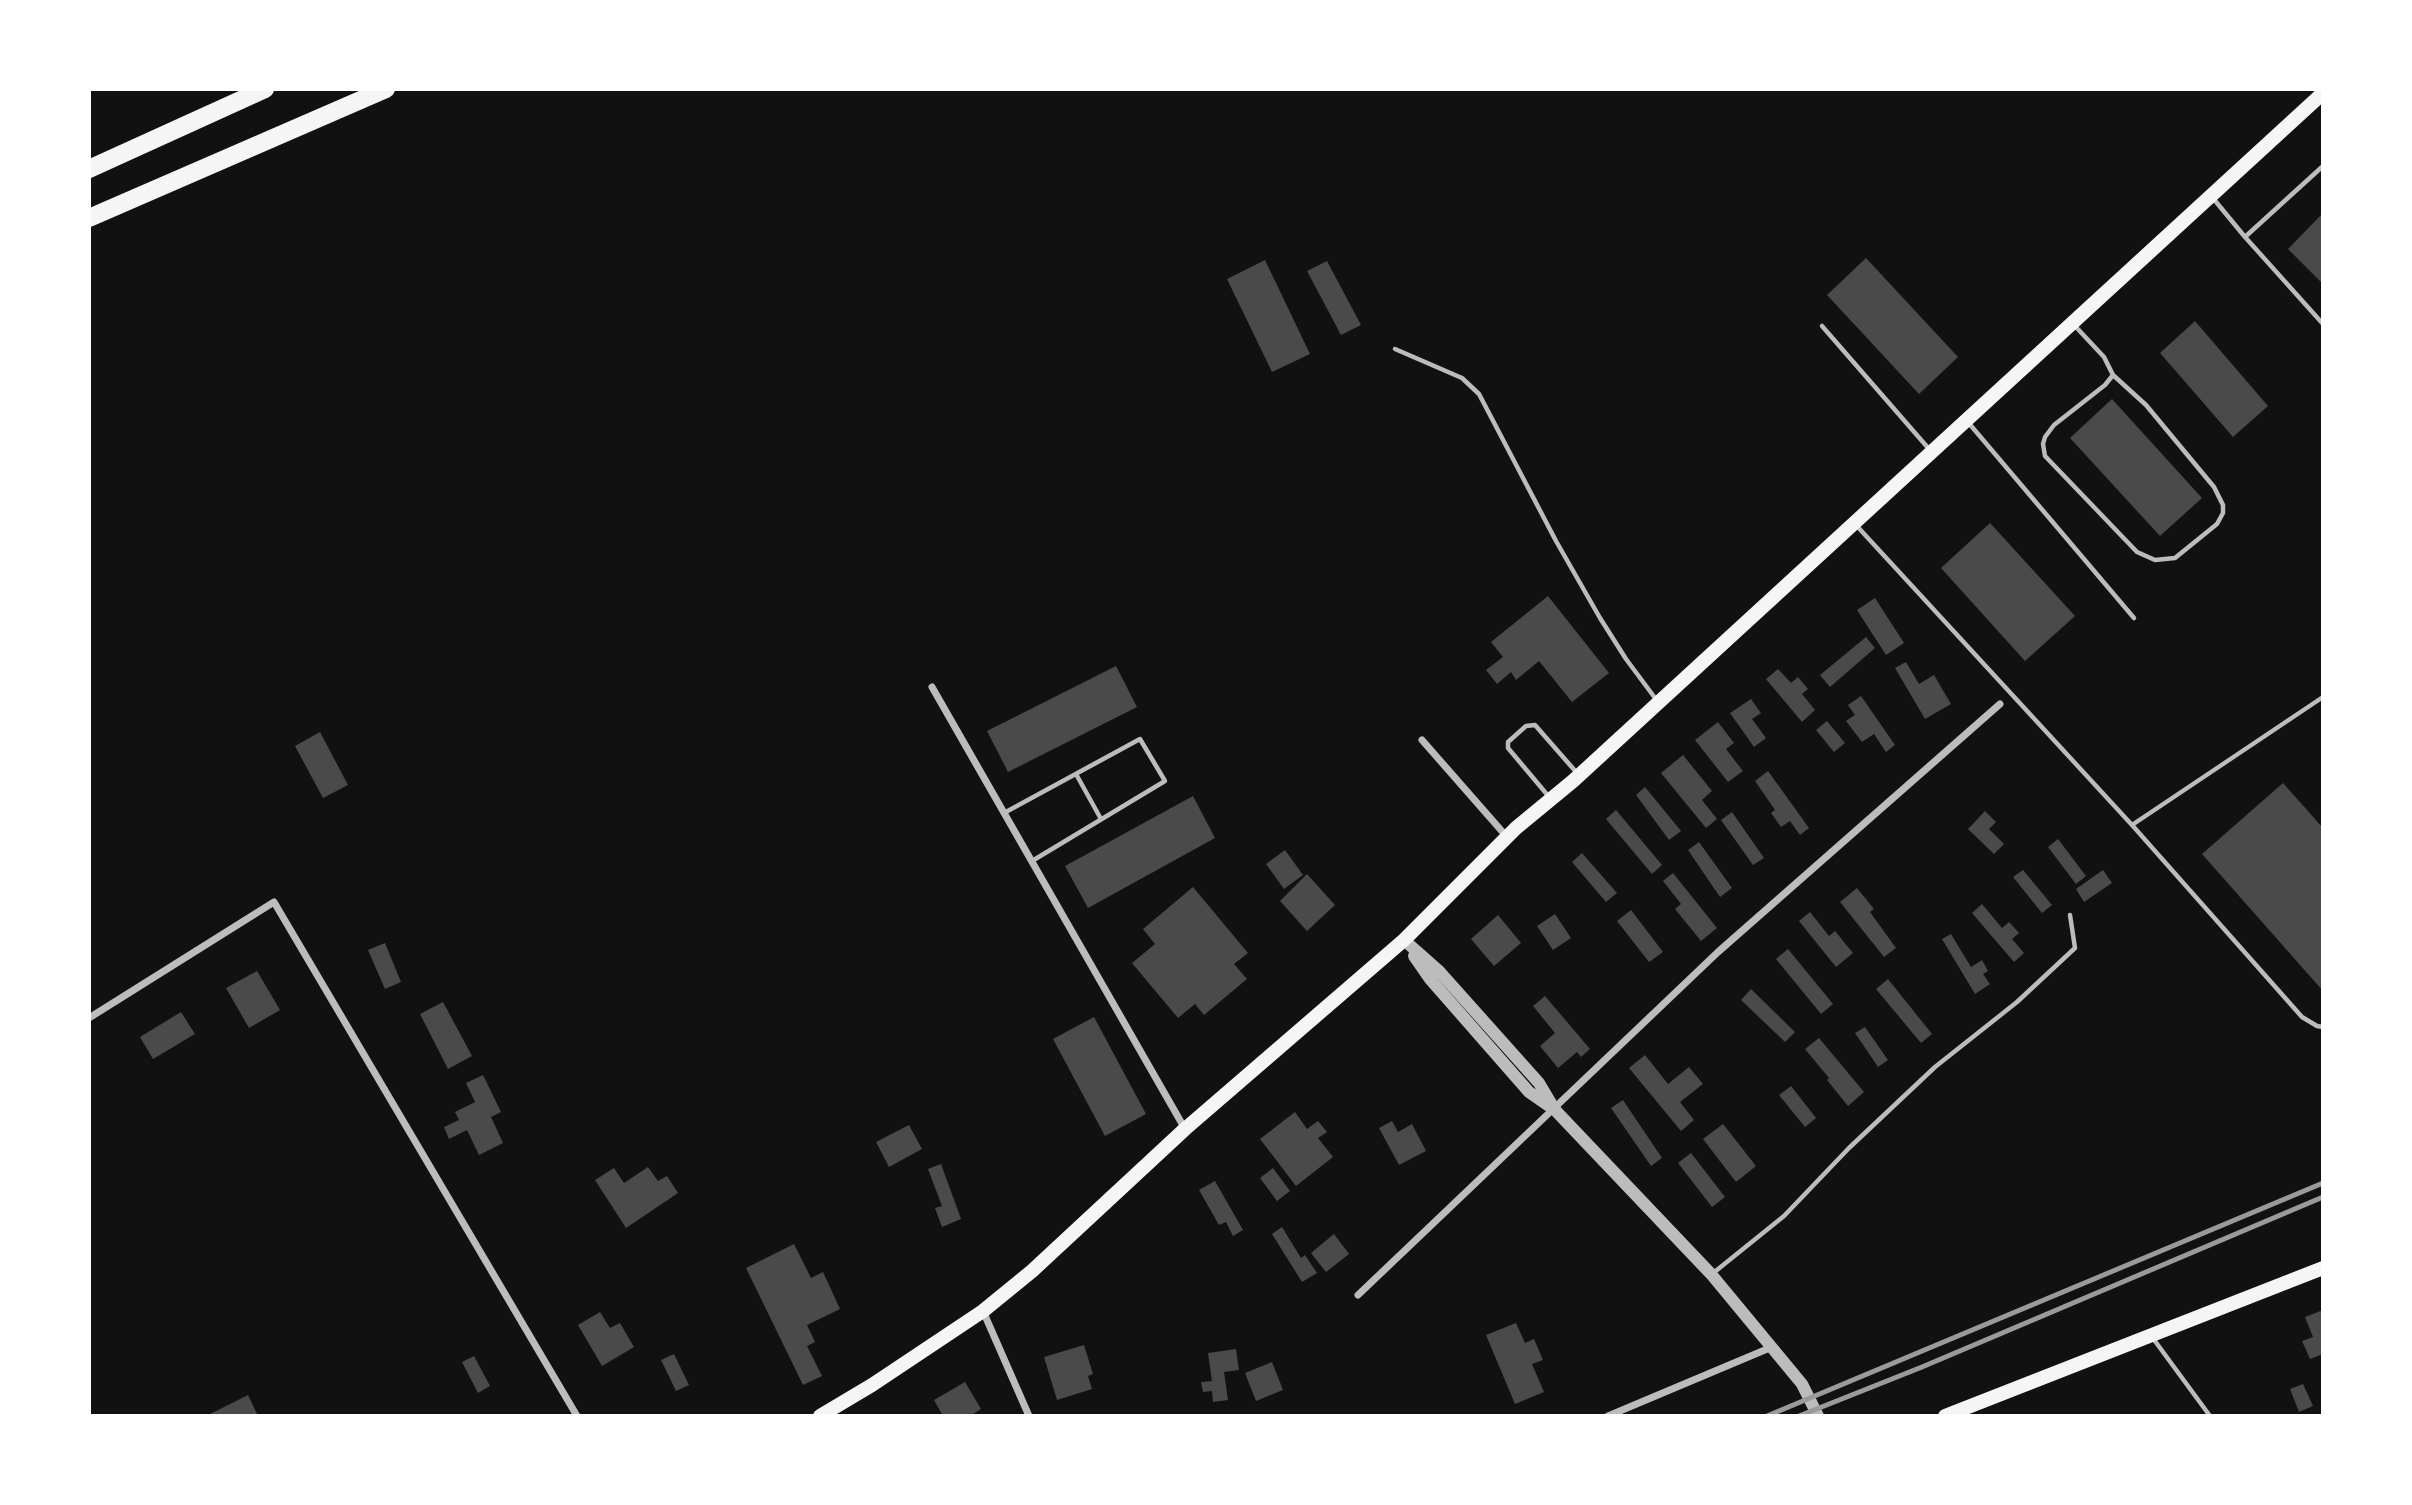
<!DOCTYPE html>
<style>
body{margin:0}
#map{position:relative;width:2412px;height:1505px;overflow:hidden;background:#111;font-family:Barlow,sans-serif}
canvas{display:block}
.frame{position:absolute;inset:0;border:91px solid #fff;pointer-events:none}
</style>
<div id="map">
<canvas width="2412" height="1505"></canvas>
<div class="frame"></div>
</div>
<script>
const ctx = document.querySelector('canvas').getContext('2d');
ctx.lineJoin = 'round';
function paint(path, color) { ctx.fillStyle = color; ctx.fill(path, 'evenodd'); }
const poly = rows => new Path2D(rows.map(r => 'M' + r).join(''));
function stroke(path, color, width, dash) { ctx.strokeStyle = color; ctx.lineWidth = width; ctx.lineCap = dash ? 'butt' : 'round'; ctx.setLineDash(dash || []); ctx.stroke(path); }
const building = poly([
 [2323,213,2323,284,2288,249],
 [1866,258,1958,357,1919,394,1827,295],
 [1265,260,1310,354,1272,372,1227,279],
 [1327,261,1361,325,1341,335,1307,271],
 [2195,321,2268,406,2233,437,2160,353],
 [2112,399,2202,498,2160,536,2070,438],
 [1990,523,2075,616,2025,661,1941,568],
 [1548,596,1609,673,1572,702,1539,661,1516,680,1511,672,1497,684,1486,670,1503,657,1491,642],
 [1875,598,1904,643,1886,655,1857,610],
 [1866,637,1875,648,1830,687,1820,675],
 [1906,662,1919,684,1934,675,1951,704,1925,719,1895,668],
 [1116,666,1137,707,1008,772,987,731],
 [1778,669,1791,683,1798,677,1808,689,1802,694,1815,710,1802,722,1766,679],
 [1861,696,1895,745,1886,752,1874,734,1862,742,1846,721,1855,715,1848,705],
 [1751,699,1761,713,1752,719,1766,738,1754,747,1730,713],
 [1827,721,1845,743,1834,752,1816,730],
 [1718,722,1734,743,1726,749,1743,771,1728,782,1695,740],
 [320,732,348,785,323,798,295,746],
 [1683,755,1712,791,1702,800,1717,819,1706,828,1661,773],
 [1768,771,1809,828,1800,835,1790,821,1781,827,1771,813,1775,810,1755,781],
 [2283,783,2323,828,2323,991,2202,854],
 [1645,787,1681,831,1669,840,1636,795],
 [1193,796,1215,838,1088,908,1065,866],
 [1616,810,1662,865,1652,874,1606,819],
 [1985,811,1996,822,1989,829,2004,844,1994,854,1968,829],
 [1732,812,1764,858,1753,865,1721,820],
 [2058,839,2086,876,2076,884,2048,847],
 [1699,842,1732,888,1720,897,1688,850],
 [1285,850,1303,875,1284,889,1266,864],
 [1582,853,1617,893,1606,902,1572,862],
 [2023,870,2052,905,2042,913,2013,877],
 [2103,870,2112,883,2084,902,2076,889],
 [1673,873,1717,928,1701,941,1675,909,1681,904,1663,881],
 [1307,874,1335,905,1307,931,1280,901],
 [1193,887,1248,953,1234,964,1247,979,1204,1015,1195,1004,1178,1018,1132,963,1155,944,1143,929],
 [1857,888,1874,909,1870,912,1896,948,1884,957,1840,902],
 [1982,904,2002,928,2009,922,2019,933,2012,939,2024,953,2014,962,1972,913],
 [1631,910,1663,952,1649,962,1617,921],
 [1810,912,1829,936,1835,931,1853,953,1836,967,1799,921],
 [1555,914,1571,938,1553,950,1537,926],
 [1498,915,1521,943,1494,966,1471,939],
 [1951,934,1971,967,1982,960,1988,971,1983,974,1990,984,1975,994,1942,939],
 [385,943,401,982,385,989,368,950],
 [1788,949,1833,1004,1821,1014,1776,959],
 [257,971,280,1010,249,1028,226,988],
 [1888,979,1932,1034,1921,1043,1876,989],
 [1751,989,1795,1032,1785,1042,1741,1000],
 [1545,996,1590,1049,1581,1057,1577,1052,1558,1068,1540,1046,1555,1033,1533,1006],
 [443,1002,472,1056,448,1069,420,1014],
 [181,1012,195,1034,153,1059,140,1037],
 [1094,1017,1146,1114,1105,1136,1053,1039],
 [1865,1027,1888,1060,1878,1067,1855,1033],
 [1819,1038,1864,1092,1848,1106,1827,1080,1829,1078,1805,1049],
 [1645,1055,1668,1084,1689,1067,1703,1084,1680,1102,1694,1120,1681,1131,1629,1068],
 [483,1075,501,1112,491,1117,503,1143,479,1155,467,1130,449,1139,444,1127,459,1120,455,1112,475,1102,466,1083],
 [1791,1086,1816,1118,1805,1127,1779,1095],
 [1623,1100,1662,1158,1651,1166,1611,1108],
 [1295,1112,1307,1129,1318,1121,1327,1132,1318,1138,1333,1157,1296,1186,1260,1139],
 [1392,1121,1398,1132,1412,1124,1426,1151,1399,1165,1379,1128],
 [1723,1124,1756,1166,1736,1182,1703,1139],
 [909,1125,922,1149,889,1167,876,1142],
 [1691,1153,1725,1197,1712,1207,1678,1163],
 [941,1164,961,1219,942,1227,935,1208,942,1206,928,1169],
 [648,1167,658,1181,667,1176,678,1193,626,1228,595,1180,614,1168,624,1183],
 [1273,1168,1290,1191,1277,1201,1260,1178],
 [1215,1181,1243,1230,1233,1236,1226,1222,1219,1225,1199,1190],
 [1282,1227,1301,1258,1305,1255,1317,1273,1302,1282,1272,1234],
 [1334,1234,1349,1254,1326,1272,1311,1253],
 [794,1244,811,1278,823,1272,840,1309,807,1325,815,1342,807,1346,822,1376,803,1385,746,1268],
 [2323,1310,2323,1354,2310,1359,2302,1341,2313,1337,2305,1317],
 [600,1312,610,1328,620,1323,634,1347,602,1366,578,1325],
 [1516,1323,1525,1343,1534,1339,1543,1360,1532,1364,1544,1392,1515,1404,1486,1335],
 [1084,1345,1093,1374,1088,1376,1092,1389,1057,1400,1044,1357],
 [1236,1349,1239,1370,1224,1372,1228,1400,1213,1402,1212,1391,1203,1392,1201,1382,1212,1381,1208,1353],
 [674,1354,689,1385,676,1391,661,1360],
 [474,1356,490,1386,478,1393,462,1362],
 [1272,1362,1283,1390,1256,1401,1245,1373],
 [965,1382,981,1409,970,1416,943,1416,934,1400],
 [2303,1384,2313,1406,2299,1412,2290,1389],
 [248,1395,258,1416,206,1416]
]);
const service = poly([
 [2212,197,2245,237,2323,166],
 [2245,237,2323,324],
 [1822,326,1929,449],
 [2075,326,2104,357,2113,375,2105,385,2054,425,2045,437,2043,444,2045,456,2137,552,2155,560,2175,558,2217,524,2223,513,2223,505,2214,487,2146,405,2113,375],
 [1395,349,1462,378,1479,394,1556,541,1600,618,1626,659,1658,702],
 [1967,421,2134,618],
 [1855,524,2132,825,2302,1017,2317,1026,2323,1027],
 [1076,774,1101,819],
 [1550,798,1508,748,1508,742,1526,726,1535,725,1577,773],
 [1004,813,1140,739,1165,781,1032,861],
 [2132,825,2323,697],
 [1712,1274,1784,1216,1849,1148,1935,1067,2017,1002,2075,948,2070,915],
 [2152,1337,2210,1416]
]);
const minor = poly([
 [932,687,1185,1129],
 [1422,740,1507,837],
 [89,1018,274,902,577,1416],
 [1358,1295,1718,952,2000,704],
 [983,1311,1029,1416],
 [1608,1416,1772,1347]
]);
const tertiary = poly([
 [1404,940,1439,971,1539,1083,1555,1110,1711,1274,1802,1384,1818,1416],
 [1414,956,1430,979,1529,1092,1552,1108]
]);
const secondary = poly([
 [820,1416,872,1385,983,1311,1032,1271,1185,1129,1404,940,1516,828,1573,781,2323,93],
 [1945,1416,2323,1268]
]);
const motorway = poly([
 [89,169,265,89],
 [89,218,386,89]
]);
const rail = poly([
 [1767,1416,2323,1183],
 [1799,1416,1922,1367,2323,1197]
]);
paint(building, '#4a4a4a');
stroke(service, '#bcbcbc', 4.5);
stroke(minor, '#bcbcbc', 7);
stroke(tertiary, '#bcbcbc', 12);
stroke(secondary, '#f5f5f5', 14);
stroke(motorway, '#f5f5f5', 18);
stroke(rail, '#9a9a9a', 5);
</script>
